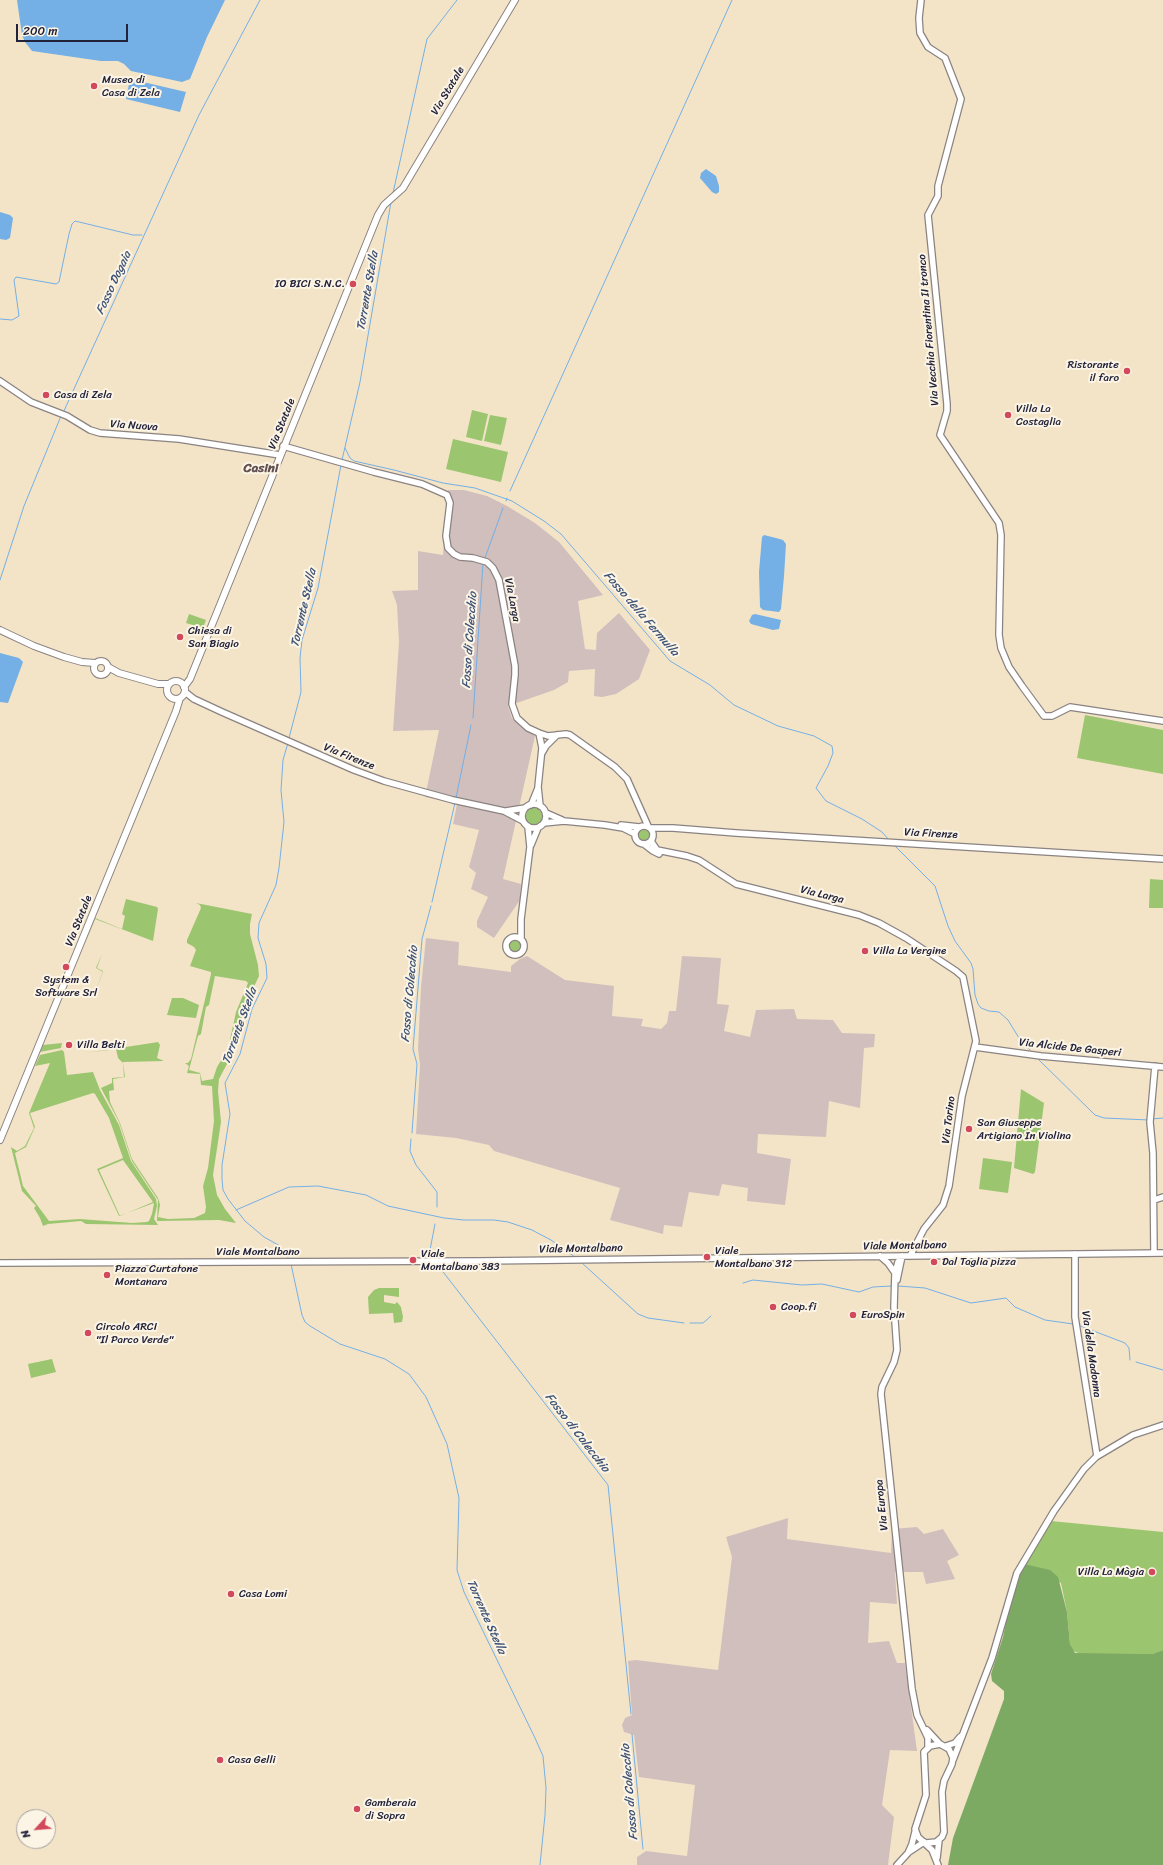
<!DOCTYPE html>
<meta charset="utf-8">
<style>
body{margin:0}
#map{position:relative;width:1163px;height:1865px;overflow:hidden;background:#f3e4c8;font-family:Sriracha,sans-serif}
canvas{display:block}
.north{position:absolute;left:16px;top:1809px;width:40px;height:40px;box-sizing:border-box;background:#fcf5e5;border:1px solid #a5a1a1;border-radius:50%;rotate:244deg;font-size:11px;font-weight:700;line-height:16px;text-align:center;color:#22223b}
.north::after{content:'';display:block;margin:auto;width:14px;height:18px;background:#d1495b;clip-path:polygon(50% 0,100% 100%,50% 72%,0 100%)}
.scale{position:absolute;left:16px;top:24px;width:112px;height:18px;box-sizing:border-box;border:2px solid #22223b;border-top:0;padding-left:5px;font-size:12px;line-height:14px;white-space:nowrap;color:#22223b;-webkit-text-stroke:3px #fcf5e5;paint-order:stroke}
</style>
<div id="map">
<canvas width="1163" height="1865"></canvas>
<div class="north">N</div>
<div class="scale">200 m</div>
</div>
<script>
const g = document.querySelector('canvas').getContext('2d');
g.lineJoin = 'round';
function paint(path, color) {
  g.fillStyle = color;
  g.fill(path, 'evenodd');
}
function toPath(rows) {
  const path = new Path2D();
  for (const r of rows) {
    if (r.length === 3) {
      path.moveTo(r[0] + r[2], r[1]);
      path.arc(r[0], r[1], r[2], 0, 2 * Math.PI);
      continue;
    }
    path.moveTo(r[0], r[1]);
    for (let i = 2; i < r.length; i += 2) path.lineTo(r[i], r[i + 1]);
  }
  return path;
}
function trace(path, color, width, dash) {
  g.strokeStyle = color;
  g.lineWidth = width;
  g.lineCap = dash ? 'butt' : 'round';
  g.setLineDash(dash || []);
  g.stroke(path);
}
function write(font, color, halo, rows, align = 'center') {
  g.font = font + ' Sriracha,sans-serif';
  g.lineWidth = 4;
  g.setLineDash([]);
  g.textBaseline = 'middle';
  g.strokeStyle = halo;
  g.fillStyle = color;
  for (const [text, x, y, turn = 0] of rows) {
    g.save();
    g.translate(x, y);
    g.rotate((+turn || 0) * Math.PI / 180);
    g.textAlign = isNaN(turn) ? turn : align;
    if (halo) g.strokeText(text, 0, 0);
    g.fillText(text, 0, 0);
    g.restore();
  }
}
const industrial = toPath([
 [448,490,464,490,487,496,507,506,535,523,559,542,603,595,578,601,585,649,596,650,597,633,619,613,650,650,639,679,616,694,602,697,594,696,595,669,569,671,568,682,554,690,508,706,512,718,520,726,535,736,503,879,521,884,520,900,494,938,477,927,477,921,488,897,471,889,476,873,469,867,479,830,453,824,457,804,425,797,439,730,393,731,399,642,397,605,392,591,418,590,418,551,443,555],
 [426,938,459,942,458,965,511,972,511,966,520,959,527,956,565,980,614,986,612,1016,643,1019,641,1026,661,1029,667,1023,669,1011,676,1011,682,956,721,958,717,1004,729,1005,724,1031,750,1037,756,1010,794,1009,797,1019,833,1020,842,1033,875,1034,874,1047,864,1048,860,1108,829,1101,826,1137,758,1134,757,1153,791,1159,785,1205,747,1201,748,1188,722,1184,719,1196,689,1192,682,1227,664,1225,663,1234,610,1220,620,1188,494,1151,489,1145,456,1138,416,1134,420,1065,418,1049,421,987],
 [788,1518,787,1539,891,1553,892,1529,917,1527,924,1534,943,1529,959,1555,947,1561,955,1579,926,1584,923,1572,895,1572,897,1604,870,1602,868,1643,889,1641,897,1663,905,1663,917,1751,890,1750,882,1805,894,1817,888,1865,637,1865,637,1857,646,1851,687,1856,695,1785,639,1777,634,1735,624,1732,622,1725,625,1718,632,1715,628,1661,636,1660,718,1670,732,1557,726,1537]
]);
const green = toPath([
 [472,410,488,414,482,441,466,437],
 [490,415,507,418,501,445,484,441],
 [453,439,508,452,501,482,446,469],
 [189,614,206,620,203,628,186,623],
 [1085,715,1163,730,1163,774,1077,758],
 [534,816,9],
 [644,835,5.5],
 [167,878,194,880,196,903,252,914,250,924,250,934,258,965,259,976,244,1008,235,1049,219,1079,218,1091,221,1122,213,1175,217,1195,225,1209,236,1223,219,1220,157,1221,158,1200,132,1161,119,1122,101,1088,112,1083,112,1078,124,1077,123,1063,118,1058,116,1049,86,1053,86,1026,94,995,103,972,96,968,102,954,85,945,95,918,122,929,125,916,122,914,126,899,157,907,163,880],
 [167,878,194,880,196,903,200,905,201,908,187,940,187,943,194,947,196,950,190,966,211,972,211,974,191,1059,188,1063,185,1063,189,1066,187,1073,200,1074,201,1085,212,1086,214,1121,208,1168,203,1186,206,1207,205,1213,194,1218,168,1219,158,1217,160,1205,158,1198,132,1159,120,1123,110,1102,109,1091,114,1090,113,1079,125,1077,123,1062,164,1061,157,1058,160,1045,158,1042,152,1043,86,1053,86,1026,94,995,103,971,97,968,102,954,85,945,95,919,153,941,158,909,157,907,163,880],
 [215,976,246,981,248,983,236,1012,228,1049,217,1067,213,1079,202,1081,200,1073,189,1070,198,1036,201,1034,206,1007,209,1005],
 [1150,879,1163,880,1163,908,1149,908],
 [515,946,5.5],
 [172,998,183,998,199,1005,196,1018,167,1015],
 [62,1043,61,1048,40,1052,43,1045],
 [62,1050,64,1052,67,1075,93,1072,100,1090,119,1125,131,1161,156,1199,157,1206,154,1219,158,1225,86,1224,81,1221,48,1224,43,1226,40,1218,34,1208,36,1206,22,1191,11,1147,17,1151,25,1146,34,1128,29,1113,50,1063,35,1066,40,1055],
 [93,1093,95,1094,109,1118,123,1158,97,1169,119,1216,154,1203,152,1214,149,1221,147,1222,132,1223,80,1219,49,1221,23,1186,15,1153,26,1147,35,1127,30,1113],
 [123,1160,153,1202,120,1216,99,1170],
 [1021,1089,1044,1103,1035,1172,1033,1174,1014,1168],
 [983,1158,1012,1162,1008,1193,979,1189],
 [399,1288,399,1297,384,1295,384,1302,395,1304,397,1302,401,1307,403,1317,402,1322,394,1323,393,1313,369,1314,368,1297,374,1290,379,1288],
 [52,1359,56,1372,31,1378,28,1364],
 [1051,1521,1163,1532,1163,1650,1152,1654,1081,1654,1073,1651,1070,1644,1067,1612,1061,1583,1024,1564]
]);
const forest = toPath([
 [1024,1564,1050,1570,1058,1577,1067,1612,1070,1644,1075,1653,1141,1654,1152,1654,1163,1650,1163,1865,948,1865,953,1838,1004,1699,1004,1691,992,1681,991,1674,1003,1637,1014,1584]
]);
const water = toPath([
 [17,0,225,0,207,37,190,79,182,82,131,71,124,64,118,61,101,61,32,51,25,42,22,35],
 [130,79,186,92,180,112,126,99],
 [706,169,716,176,719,186,719,192,716,194,712,192,700,178,701,173],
 [0,212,10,215,13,218,10,238,6,240,0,239],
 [764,535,776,538,783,540,786,544,784,576,781,609,779,612,763,610,760,607,759,572,762,537],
 [755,614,781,620,779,629,773,630,751,624,749,621,752,615],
 [0,653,19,658,23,662,8,703,0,702]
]);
const stream = toPath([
 [393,193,427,39,457,0],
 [0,319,12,320,19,316,14,280,16,277,56,284,59,282,69,234,72,224,75,221,133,235,142,235],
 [63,413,199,115,260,0],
 [345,448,350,458,354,461,394,470,443,483,475,488,512,501,544,521,561,534,670,661,710,685,734,705,778,726,814,736,832,746,833,753,828,766,816,788,826,801,862,819,882,832,890,841],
 [342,460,360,382,391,202],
 [510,491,732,0],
 [506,501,507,498],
 [485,558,503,508],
 [0,580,24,506,61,416],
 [473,718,483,563],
 [289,738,301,692,300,658,302,640,318,588,341,465],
 [288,743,283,760,281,790,284,822,279,868,276,885,259,923,258,938,266,964,267,978,252,1009,240,1054,225,1083,230,1114,222,1165,222,1179,223,1190,228,1199,245,1221,264,1237,280,1246,289,1259],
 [456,798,471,725],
 [895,846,935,886,948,926,955,941,971,963,973,969,975,995,978,1004,981,1008,989,1011,999,1012,1008,1020,1019,1038,1030,1050],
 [432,902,455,803],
 [1038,1059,1095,1115,1104,1118,1149,1120],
 [1152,1119,1163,1118],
 [412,1133,417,1064,413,1049,422,939,431,906],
 [411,1139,410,1151,416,1165,437,1192,437,1207],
 [236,1210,289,1187,318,1186,366,1195,388,1206,444,1218,464,1220,494,1220,508,1222,532,1230,551,1240,575,1257],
 [432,1257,430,1250,435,1224],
 [582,1263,638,1314,648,1318,684,1323],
 [291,1264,302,1315,305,1322,310,1326,340,1344,385,1359,409,1374,426,1397,447,1444,459,1498,457,1570,464,1592,535,1738,543,1756,546,1788,545,1815,540,1865],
 [437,1264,608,1485,631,1714],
 [743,1283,753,1280,802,1285,822,1284,859,1292,873,1287,892,1286],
 [898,1286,925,1288,971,1303,1006,1298,1015,1307,1045,1320,1073,1324],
 [690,1323,703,1323,711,1316],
 [1078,1325,1125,1343,1129,1348,1130,1360],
 [1136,1362,1163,1370],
 [632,1734,643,1849]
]);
const secondary = toPath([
 [921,0,919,18,920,33,928,47,945,58,961,99,938,186,938,196,928,215,947,404,947,411,940,435,999,523,1001,535,999,635,1001,648,1009,667,1022,686,1044,716,1052,716,1070,707,1163,721],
 [0,381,31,402,67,416,90,430,100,433,179,439,280,455],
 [283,446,374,472,422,484,447,495,450,503,446,536,448,548,454,554,460,557,473,558,487,562,493,568,499,580,515,666,515,675,512,704,517,718,528,728,539,733,548,736,566,734,570,735,615,767,627,779,648,826],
 [185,692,194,699,222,712,354,770,384,781,453,800,504,811,523,821],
 [539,733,542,748,538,787,540,806],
 [542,753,546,746,557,735],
 [534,816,12],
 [531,805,538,788],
 [506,811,525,808],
 [546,813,562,820],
 [544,823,564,821,605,825,623,828,635,834],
 [621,825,639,827],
 [644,835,9],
 [651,828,673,828,736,833,1163,859],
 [651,841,657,850,687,856,699,860,736,884,859,915,879,923,906,938,956,971,963,977,976,1041,962,1096,949,1186,943,1205,924,1229,910,1256],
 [644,844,653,851,659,854],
 [531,845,538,828],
 [515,946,9],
 [521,939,521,919,530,847,528,827],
 [975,1047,1041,1056,1163,1067],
 [1154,1200,1163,1197],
 [1154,1253,1153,1153,1150,1122,1155,1066],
 [1075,1254,1075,1317,1097,1456],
 [880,1256,888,1263,895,1273,894,1307,897,1350,894,1362,882,1387,881,1394,912,1689,917,1715,928,1738,928,1748],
 [0,1263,480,1261,1163,1253],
 [895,1273,898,1262,902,1257],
 [897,1280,902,1256],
 [927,1730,940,1744],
 [946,1746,955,1743,960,1737],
 [953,1760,992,1658,1017,1573,1054,1511,1084,1469,1096,1457,1133,1435,1163,1425],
 [926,1843,936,1842,942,1837,944,1832,942,1792,944,1781,952,1764,953,1758,949,1749,940,1744,930,1746,924,1752,926,1795,915,1829,918,1837,932,1850,938,1865],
 [909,1852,924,1842],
 [937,1858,939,1840],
 [897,1865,908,1853,912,1844,915,1832]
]);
const primary = toPath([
 [0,630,34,646,64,657,82,662,95,663],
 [101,668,7],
 [108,667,119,673,158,684,169,684],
 [176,690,9],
 [184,687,190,679,378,215,384,205,403,188,515,0],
 [0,1140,176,711,180,698]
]);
const markers = [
 [94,86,4,"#d1495b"],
 [353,284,4,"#d1495b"],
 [1127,371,4,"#d1495b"],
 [46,395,4,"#d1495b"],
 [1008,415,4,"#d1495b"],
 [180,637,4,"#d1495b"],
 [865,951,4,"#d1495b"],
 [66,967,4,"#d1495b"],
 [69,1045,4,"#d1495b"],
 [969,1129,4,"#d1495b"],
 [707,1257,4,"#d1495b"],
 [413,1260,4,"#d1495b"],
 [934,1262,4,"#d1495b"],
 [107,1275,4,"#d1495b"],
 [773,1307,4,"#d1495b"],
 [853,1315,4,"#d1495b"],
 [88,1333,4,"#d1495b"],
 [1152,1572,4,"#d1495b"],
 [231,1594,4,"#d1495b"],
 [220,1760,4,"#d1495b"],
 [357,1809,4,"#d1495b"]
];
const poiNames = [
 ["Museo di",102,80],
 ["Casa di Zela",102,93],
 ["IO BICI S.N.C.",345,284,"right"],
 ["Ristorante",1119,365,"right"],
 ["il faro",1119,378,"right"],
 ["Casa di Zela",54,395],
 ["Villa La",1016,409],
 ["Costaglia",1016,422],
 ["Chiesa di",188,631],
 ["San Biagio",188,644],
 ["Villa La Vergine",873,951],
 ["System &",66,980,"center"],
 ["Software Srl",66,993,"center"],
 ["Villa Belti",77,1045],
 ["San Giuseppe",977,1123],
 ["Artigiano In Violina",977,1136],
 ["Viale",715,1251],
 ["Montalbano 312",715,1264],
 ["Viale",421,1254],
 ["Montalbano 383",421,1267],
 ["Dal Taglia pizza",942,1262],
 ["Piazza Curtatone",115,1269],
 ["Montanara",115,1282],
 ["Coop.fi",781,1307],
 ["EuroSpin",861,1315],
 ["Circolo ARCI",96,1327],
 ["\"Il Parco Verde\"",96,1340],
 ["Villa La Màgia",1144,1572,"right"],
 ["Casa Lomi",239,1594],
 ["Casa Gelli",228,1760],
 ["Gamberaia",365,1803],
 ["di Sopra",365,1816]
];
const streetNames = [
 ["Via Statale",448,91,-59],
 ["Via Vecchia Fiorentina II tronco",929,330,-95],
 ["Via Statale",282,424,-68],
 ["Via Nuova",134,426,4],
 ["Via Larga",512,600,79],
 ["Via Firenze",349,757,22],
 ["Via Firenze",931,834,3],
 ["Via Larga",822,895,14],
 ["Via Statale",79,921,-68],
 ["Via Alcide De Gasperi",1070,1048,6],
 ["Via Torino",949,1120,-83],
 ["Viale Montalbano",905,1246,-1],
 ["Viale Montalbano",581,1249,-1],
 ["Viale Montalbano",258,1252],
 ["Via della Madonna",1091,1354,82],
 ["Via Europa",882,1505,-96]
];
const waterNames = [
 ["Fosso Dogaia",114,283,-65],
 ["Torrente Stella",368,291,-80],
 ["Torrente Stella",304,608,-77],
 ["Fosso della Fermulla",641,614,49],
 ["Fosso di Colecchio",470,640,-86],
 ["Fosso di Colecchio",410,994,-85],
 ["Torrente Stella",240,1026,-70],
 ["Fosso di Colecchio",577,1433,52],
 ["Torrente Stella",486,1617,66],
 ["Fosso di Colecchio",630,1792,-95]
];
const quarterNames = [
 ["Casini",261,469]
];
paint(industrial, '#d1bfbd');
paint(green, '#9cc570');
paint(forest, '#7daa62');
paint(water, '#74afe5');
trace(stream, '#74afe5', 1);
trace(secondary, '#8a8382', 8);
trace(primary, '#8a8382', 8);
trace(secondary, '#fff', 5.5);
trace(primary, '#fff', 6);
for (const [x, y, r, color] of markers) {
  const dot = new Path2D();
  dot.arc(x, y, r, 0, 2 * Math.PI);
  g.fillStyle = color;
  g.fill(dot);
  trace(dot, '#fcf5e5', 1.5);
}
write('11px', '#22223b', '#fcf5e5', poiNames, 'left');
write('11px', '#22223b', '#fcf5e5', streetNames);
write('italic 12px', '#3f5376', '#fcf5e5', waterNames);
write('bold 13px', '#614f51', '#fcf5e5', quarterNames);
</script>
